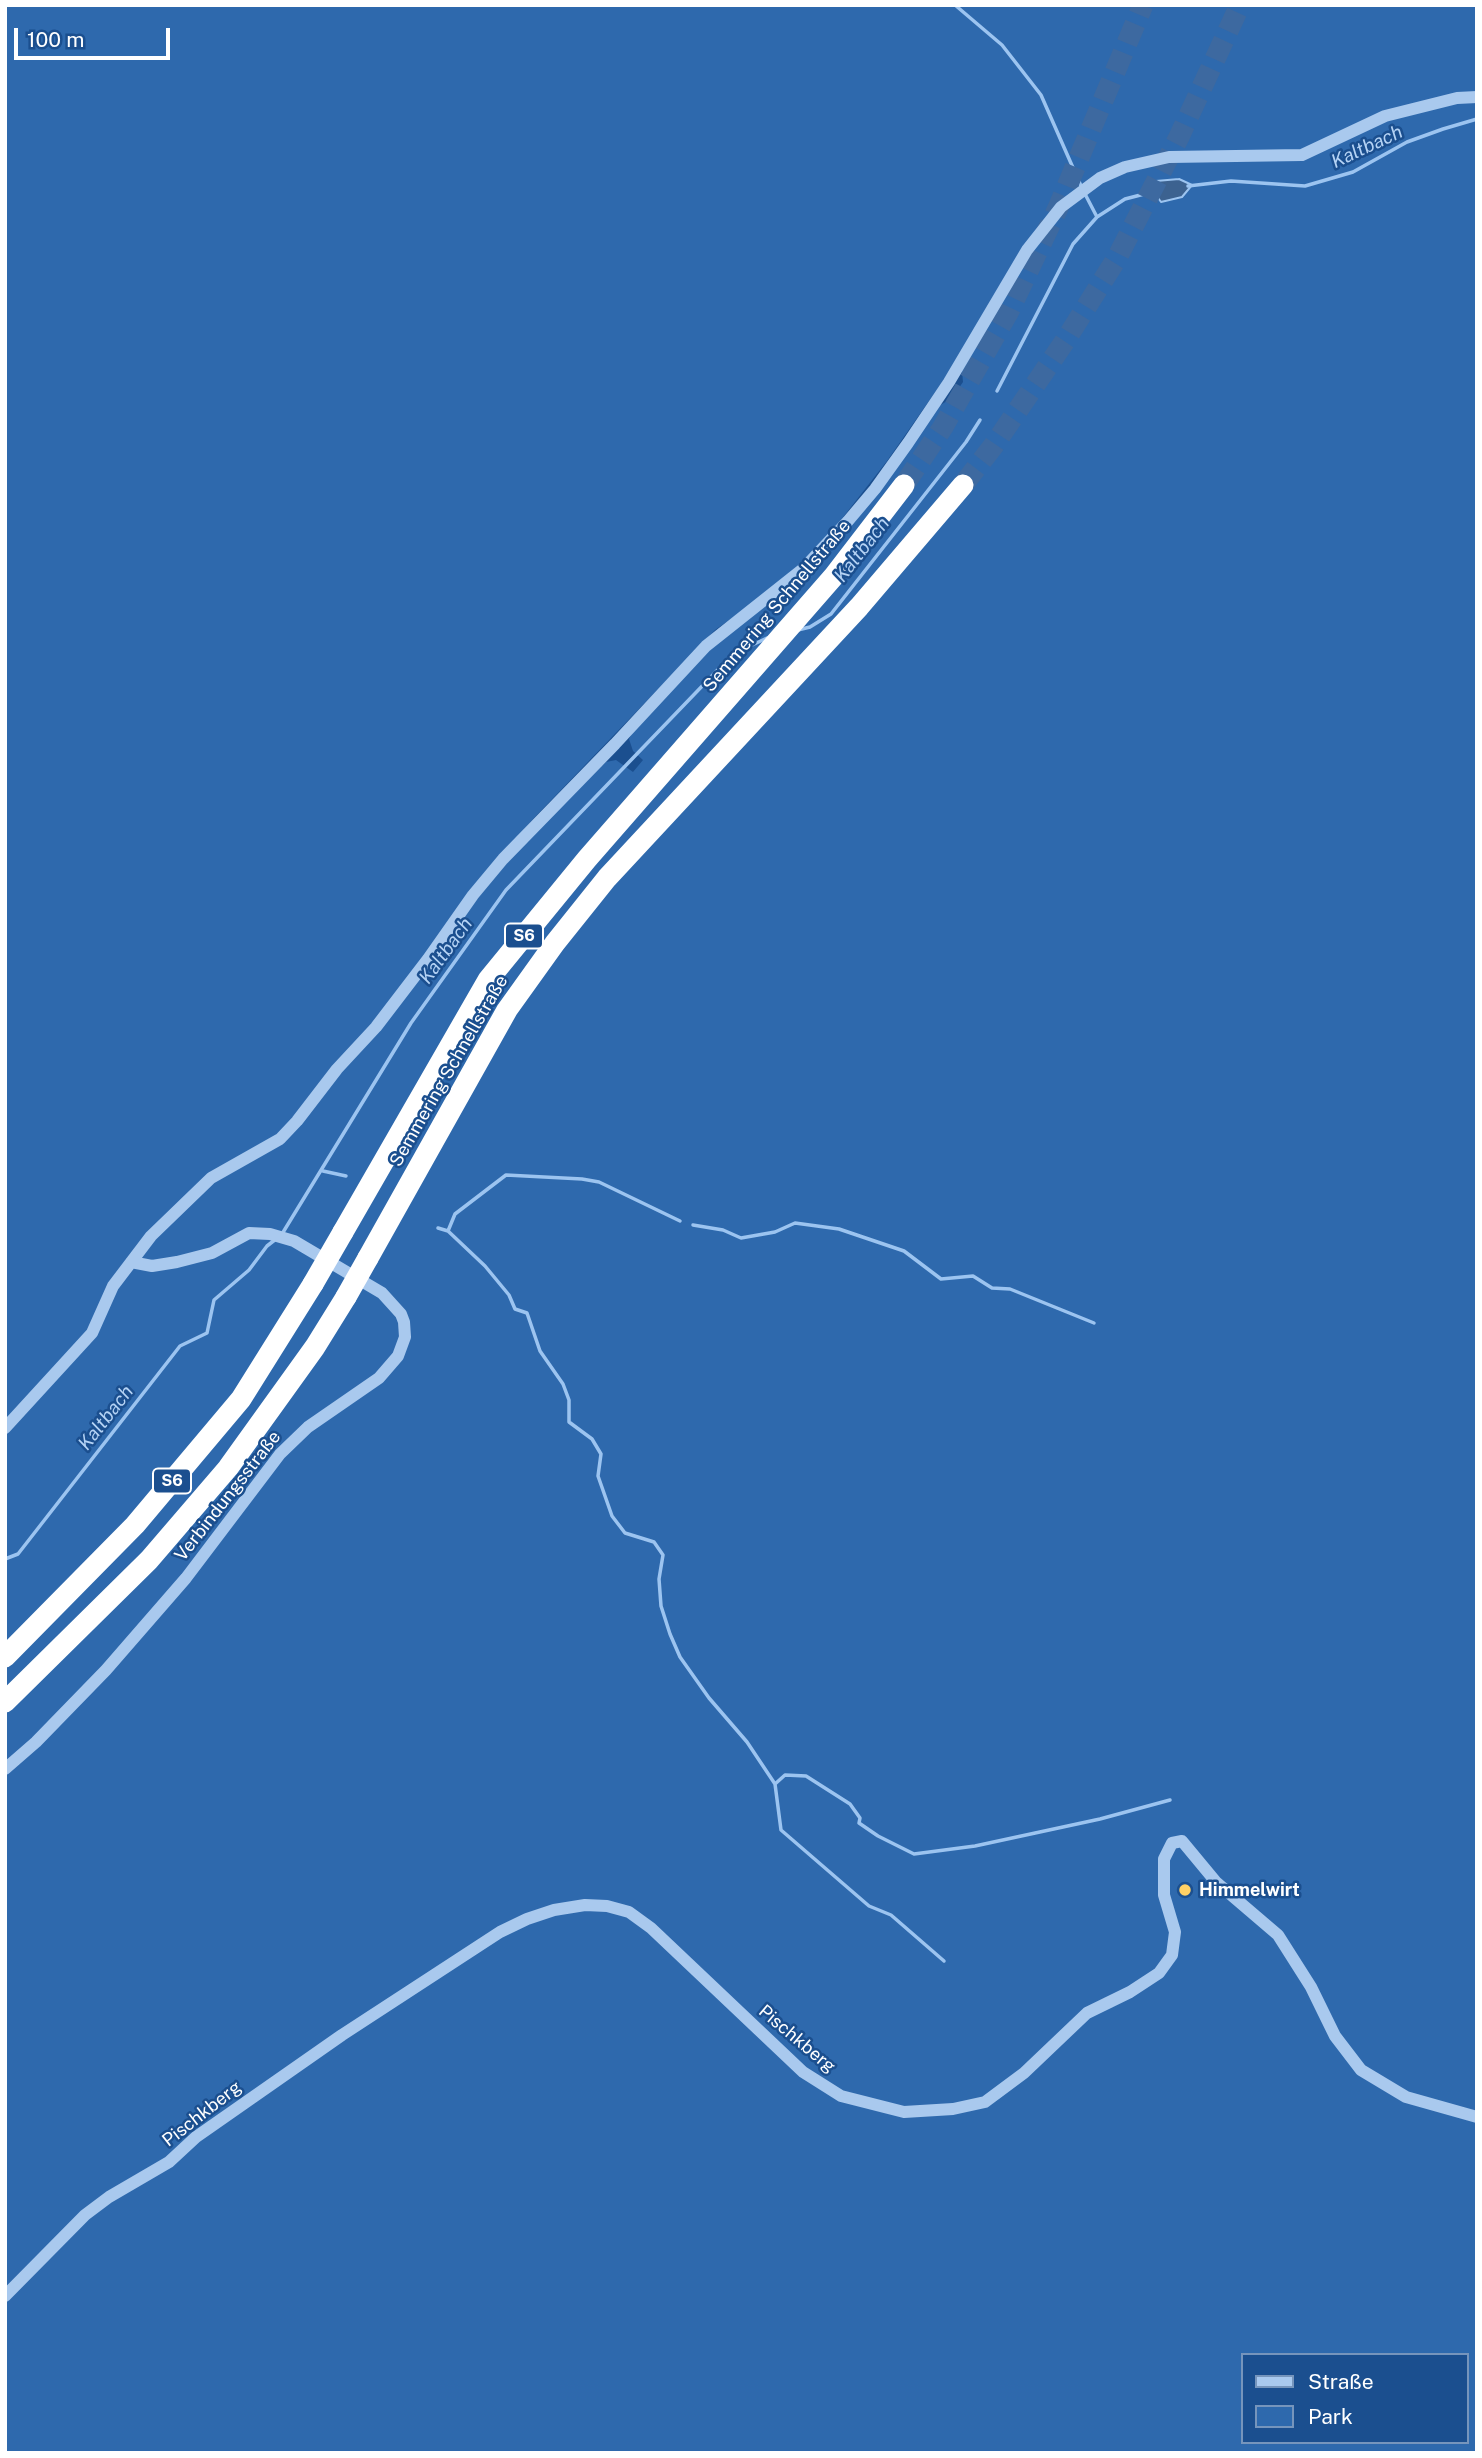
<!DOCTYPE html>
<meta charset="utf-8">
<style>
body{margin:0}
#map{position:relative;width:1482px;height:2458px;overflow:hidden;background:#1b4f8f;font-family:"Public Sans",sans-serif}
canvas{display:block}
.frame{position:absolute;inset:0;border:7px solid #fff;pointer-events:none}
.legend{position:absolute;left:1241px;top:2353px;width:228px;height:91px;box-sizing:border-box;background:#1b4f8f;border:2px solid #7695bc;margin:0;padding:9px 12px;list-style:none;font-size:21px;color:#fff}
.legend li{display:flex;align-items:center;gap:14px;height:35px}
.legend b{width:35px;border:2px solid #7695bc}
.scale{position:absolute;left:14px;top:28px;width:156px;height:32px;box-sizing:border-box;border:4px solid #fff;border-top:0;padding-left:9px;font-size:21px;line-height:24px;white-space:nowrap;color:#fff;-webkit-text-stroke:5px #1b4f8f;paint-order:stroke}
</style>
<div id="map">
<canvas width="1482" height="2458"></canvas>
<div class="frame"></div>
<ul class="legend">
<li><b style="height:9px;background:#a9c9ee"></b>Straße</li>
<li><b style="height:19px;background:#2e69ad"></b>Park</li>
</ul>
<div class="scale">100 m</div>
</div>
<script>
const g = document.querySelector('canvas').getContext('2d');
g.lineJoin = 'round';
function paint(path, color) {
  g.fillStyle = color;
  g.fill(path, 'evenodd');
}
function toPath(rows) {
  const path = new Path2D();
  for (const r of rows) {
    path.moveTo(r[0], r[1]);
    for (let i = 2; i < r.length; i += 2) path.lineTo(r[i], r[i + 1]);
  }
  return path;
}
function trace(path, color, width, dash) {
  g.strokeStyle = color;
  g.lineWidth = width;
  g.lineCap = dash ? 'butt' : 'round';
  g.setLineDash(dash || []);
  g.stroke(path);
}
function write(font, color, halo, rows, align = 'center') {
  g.font = font + ' "Public Sans",sans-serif';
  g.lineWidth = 5;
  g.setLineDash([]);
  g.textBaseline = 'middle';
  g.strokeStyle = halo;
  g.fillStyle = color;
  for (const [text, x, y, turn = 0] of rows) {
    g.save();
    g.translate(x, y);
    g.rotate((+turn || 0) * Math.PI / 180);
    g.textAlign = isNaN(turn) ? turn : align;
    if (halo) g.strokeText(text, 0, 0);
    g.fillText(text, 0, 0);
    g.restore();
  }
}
const green = toPath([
 [5,5,1477,5,1477,2453,5,2453,5,1775,72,1713,120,1661,178,1595,220,1540,209,1543,166,1597,111,1659,25,1749,5,1766],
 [1080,188,1087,192,1053,220,1037,241,962,371,963,382,952,398,937,407,898,465,855,521,827,551,791,585,719,639,637,724,629,739,633,751,643,760,633,772,616,760,606,762,536,831,489,883,384,1024,348,1062,290,1135,279,1135,401,989,477,882,534,818,715,630,755,602,793,571,833,530,887,461,959,358,1000,285,1033,236,1046,218],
 [1242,2355,1466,2355,1466,2442,1242,2442]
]);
const water = toPath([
 [1179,179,1192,185,1182,197,1161,202,1154,192,1156,181,1179,179]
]);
const stream = toPath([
 [955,5,1002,45,1041,95,1081,186],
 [1188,186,1231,181,1305,186,1353,172,1407,142,1443,129,1477,119],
 [1085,194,1097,217],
 [997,391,1073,244,1097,217,1125,199,1156,191],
 [798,630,810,627,831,614,966,442,980,420],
 [323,1171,346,1176],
 [693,1225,723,1230,741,1238,775,1232,795,1223,839,1229,904,1251,941,1279,973,1276,992,1288,1010,1289,1094,1323],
 [438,1228,448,1231,485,1266,509,1295,515,1309,527,1313,540,1351,563,1384,569,1400,569,1422,592,1439,601,1454,598,1476,612,1516,625,1533,654,1542,663,1555,659,1579,661,1606,670,1634,680,1657,709,1698,747,1742,775,1784,781,1830,869,1906,891,1915,944,1961],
 [448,1231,455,1214,506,1175,582,1179,599,1182,680,1221],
 [282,1234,411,1023,506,890,733,654,767,638],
 [5,1559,18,1554,180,1346,207,1333,214,1300,249,1270,267,1246,276,1239],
 [775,1784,785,1775,806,1776,850,1804,860,1818,859,1823,878,1836,914,1854,975,1846,1100,1819,1170,1800]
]);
const highwayTunnel = toPath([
 [904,485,943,427,1009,311,1058,208,1143,5],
 [963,485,994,445,1065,341,1117,258,1179,137,1240,5]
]);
const minor = toPath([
 [5,1428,92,1333,113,1286,151,1236,211,1178,280,1139,297,1121,337,1069,376,1027,428,959,473,895,503,859,615,744,706,646,803,569,848,521,875,489,908,443,949,382,1027,250,1061,207,1100,178,1125,167,1169,157,1302,155,1385,116,1457,98,1477,97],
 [5,1769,36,1742,106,1670,186,1578,280,1454,308,1427,379,1378,398,1356,405,1337,404,1322,401,1314,382,1293,294,1241,270,1234,249,1233,212,1253,177,1262,152,1266,131,1262],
 [5,2296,85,2215,109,2197,169,2162,196,2137,342,2035,500,1932,527,1919,554,1910,585,1905,607,1906,629,1912,651,1928,803,2072,841,2096,904,2112,953,2109,985,2102,1024,2073,1087,2013,1130,1992,1159,1973,1172,1955,1175,1932,1164,1895,1164,1859,1172,1843,1182,1841,1216,1882,1278,1935,1311,1987,1335,2036,1361,2070,1406,2097,1477,2117]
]);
const highway = toPath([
 [343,1232,488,980,587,859,834,576,904,485],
 [368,1258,507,1010,555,943,607,878,859,607,963,485],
 [5,1657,135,1525,241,1399,313,1284],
 [5,1702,149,1560,228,1468,315,1347,346,1297]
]);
const highwayBridge = toPath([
 [313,1284,343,1232],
 [346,1297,368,1258]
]);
const markers = [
 [1185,1890,7,"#ffd166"]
];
const shields = [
 [524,936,38],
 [172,1481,38]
];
const shieldNames = [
 ["S6",524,936],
 ["S6",172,1481]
];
const streetNames = [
 ["Semmering Schnellstraße",777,606,-50],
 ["Semmering Schnellstraße",449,1071,-60],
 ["Verbindungsstraße",228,1496,-52],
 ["Pischkberg",797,2039,40],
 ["Pischkberg",202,2114,-38]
];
const poiNames = [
 ["Himmelwirt",1199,1890]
];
const waterNames = [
 ["Kaltbach",1367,147,-25],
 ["Kaltbach",862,550,-52],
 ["Kaltbach",446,951,-54],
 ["Kaltbach",106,1418,-52]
];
paint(green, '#2e69ad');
paint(water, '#3c6290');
trace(water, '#9cc4f0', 2);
trace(stream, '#9cc4f0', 3.5);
trace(highwayTunnel, '#3d69a0', 21, [21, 10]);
trace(minor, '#a9c9ee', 12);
trace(highway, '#fff', 21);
trace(highwayBridge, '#fff', 21);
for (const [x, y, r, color] of markers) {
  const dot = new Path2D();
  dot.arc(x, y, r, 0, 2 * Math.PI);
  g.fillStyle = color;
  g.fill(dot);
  trace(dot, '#1b4f8f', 2.5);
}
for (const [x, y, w] of shields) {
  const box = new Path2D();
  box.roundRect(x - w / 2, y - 12.5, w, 25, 5);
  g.fillStyle = '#1b4f8f';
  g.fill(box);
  trace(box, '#fff', 2);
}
write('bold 16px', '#fff', null, shieldNames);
write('18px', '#fff', '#1b4f8f', streetNames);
write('bold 18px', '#fff', '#1b4f8f', poiNames, 'left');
write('italic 19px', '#b5d3f5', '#1b4f8f', waterNames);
</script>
